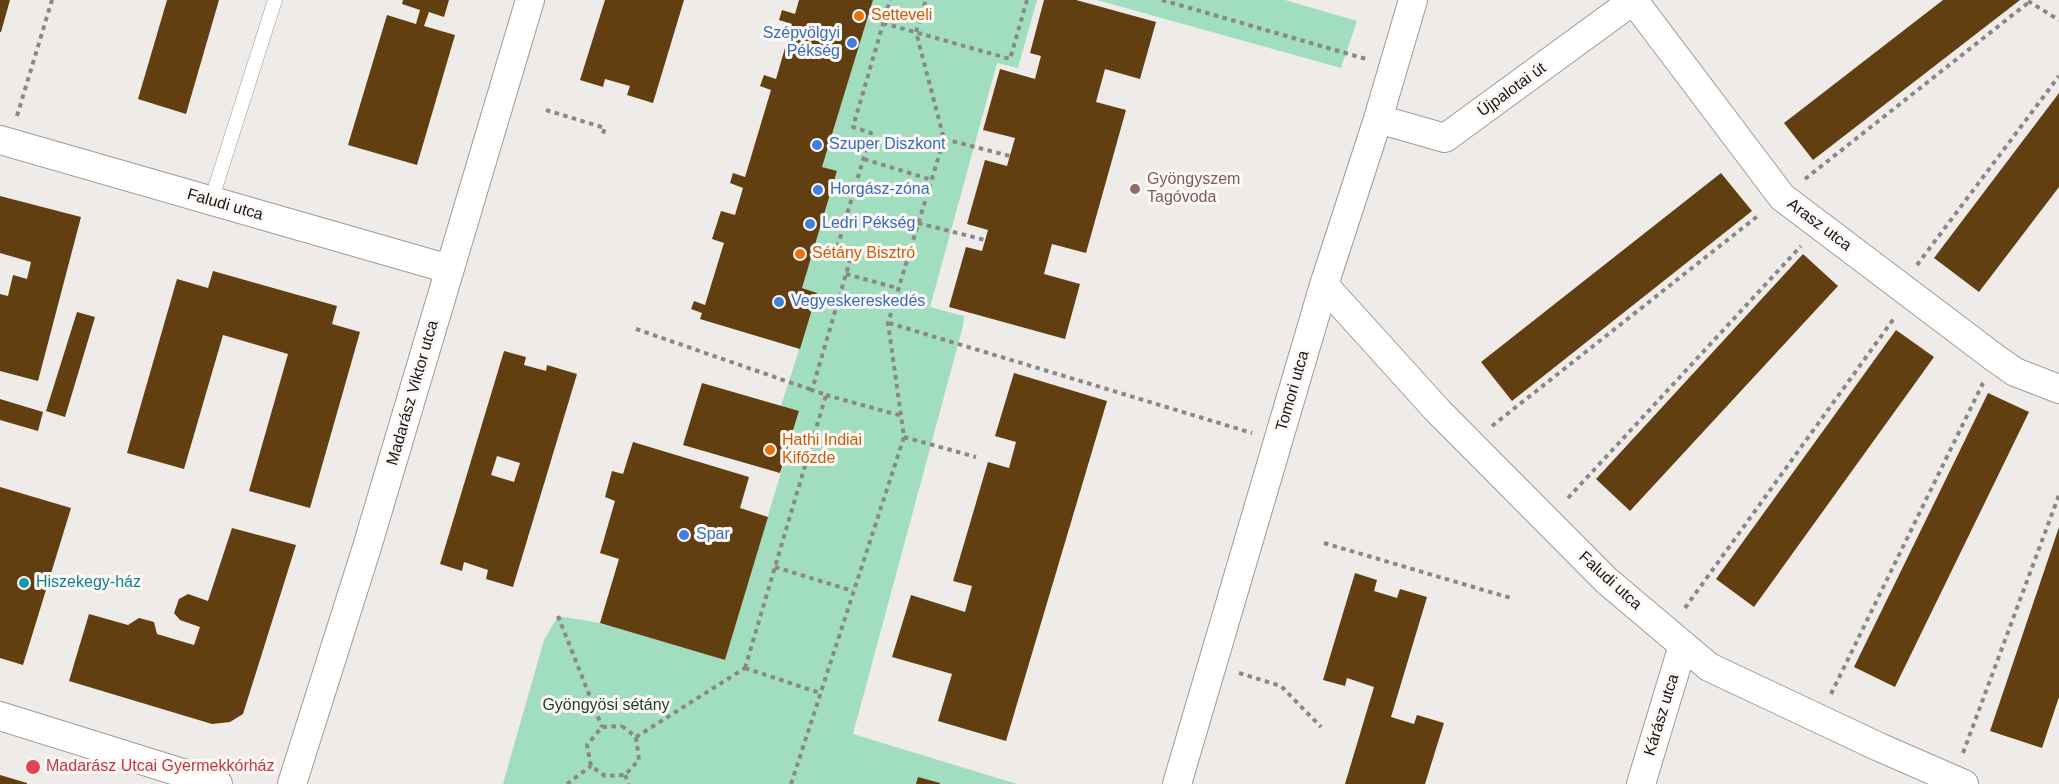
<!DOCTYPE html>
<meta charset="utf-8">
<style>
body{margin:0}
canvas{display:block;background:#efebe8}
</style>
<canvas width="2059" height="784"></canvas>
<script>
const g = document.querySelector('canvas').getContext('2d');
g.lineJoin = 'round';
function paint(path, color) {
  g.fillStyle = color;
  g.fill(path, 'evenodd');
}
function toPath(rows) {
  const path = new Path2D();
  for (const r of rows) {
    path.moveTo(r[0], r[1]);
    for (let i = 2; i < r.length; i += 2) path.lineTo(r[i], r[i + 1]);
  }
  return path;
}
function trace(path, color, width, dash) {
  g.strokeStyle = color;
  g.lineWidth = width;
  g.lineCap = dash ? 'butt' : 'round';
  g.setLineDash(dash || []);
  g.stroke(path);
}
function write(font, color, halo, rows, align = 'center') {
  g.font = font + ' Arial,sans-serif';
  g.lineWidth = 6;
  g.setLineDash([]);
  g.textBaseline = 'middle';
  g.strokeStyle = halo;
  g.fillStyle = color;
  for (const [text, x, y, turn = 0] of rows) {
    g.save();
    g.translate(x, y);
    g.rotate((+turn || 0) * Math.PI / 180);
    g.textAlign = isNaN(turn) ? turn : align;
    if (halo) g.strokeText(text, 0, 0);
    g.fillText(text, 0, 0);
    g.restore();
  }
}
const green = toPath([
 [873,0,1037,0,1018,68,997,63,930,307,964,316,963,326,853,734,1017,784,503,784,544,640,558,616,600,623,725,660,799,412,781,406,817,293,802,288,837,172,822,167],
 [1097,0,1285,0,1357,21,1341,68]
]);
const building = toPath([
 [0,0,10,0,1,32,0,32],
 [167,0,219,0,186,114,138,99],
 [403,0,449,0,444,17,429,12,424,26,455,35,417,165,348,145,387,15,416,24,420,10,402,4],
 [605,0,684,0,653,103,627,95,630,86,605,79,603,87,580,80],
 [799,0,873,0,822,167,837,171,802,288,817,293,800,349,700,319,702,313,691,309,694,301,705,305,724,243,712,239,721,211,735,215,743,188,730,183,733,173,745,177,771,90,760,86,764,75,776,79,792,24,779,20,782,10,795,14],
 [1044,0,1076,0,1156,22,1140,79,1105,69,1096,102,1126,110,1086,253,1052,244,1044,274,1080,284,1065,339,949,307,966,247,982,251,988,230,967,224,985,160,1007,166,1015,138,983,130,1000,69,1035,79,1041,56,1030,53],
 [1943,0,2020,0,1813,160,1784,123],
 [2059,93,2059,187,1979,292,1934,258],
 [1721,173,1752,211,1512,401,1481,362],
 [0,196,81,217,38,381,0,371,0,294,8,296,13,275,27,279,31,262,0,253],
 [1803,254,1838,286,1630,511,1596,479],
 [213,271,337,306,332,324,360,332,310,508,249,491,288,354,223,335,184,469,127,453,177,279,208,288],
 [77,312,95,317,65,417,46,411],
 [1896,330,1934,357,1754,607,1716,579],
 [504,351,526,357,524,365,546,371,547,365,577,374,513,587,486,579,488,570,464,562,462,571,440,564],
 [497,456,520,463,514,482,491,475],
 [1014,373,1107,401,1006,741,938,721,952,674,892,657,911,595,965,612,972,586,953,581,988,462,1009,468,1016,442,995,436],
 [702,383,799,411,780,473,683,445],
 [1988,393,2029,412,1895,687,1854,667],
 [0,399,43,412,38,431,0,420],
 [633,442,749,477,740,508,768,517,725,660,600,623,619,559,600,553,615,501,605,497,612,471,623,474],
 [0,487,71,508,23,665,0,658],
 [2059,527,2059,697,2042,748,1990,731],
 [232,528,296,545,243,714,230,722,212,724,69,681,89,614,128,625,139,618,154,622,157,634,194,645,200,627,180,620,174,613,179,599,188,594,208,601],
 [1355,573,1377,580,1374,591,1397,598,1400,589,1427,597,1391,717,1414,724,1417,715,1444,723,1425,784,1345,784,1374,687,1347,678,1345,686,1323,680],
 [0,775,27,783,27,784,0,784],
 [918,777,940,783,940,784,916,784]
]);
const path = toPath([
 [1162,0,1366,59],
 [2028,1,2059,20],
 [883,23,1010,59,1027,0],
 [546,110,605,128,602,136],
 [17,116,52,0],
 [944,139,1010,156],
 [864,159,932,180],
 [1805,179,2029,2],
 [918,223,985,240],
 [1917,265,2059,76],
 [846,274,897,288],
 [889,323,1252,433],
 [636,329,812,390],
 [826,395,902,416],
 [1492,426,1759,215],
 [904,437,976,457],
 [1568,498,1801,246],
 [1324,543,1514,599],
 [775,567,853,591],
 [1685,608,1895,317],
 [558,616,602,727],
 [745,668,826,395,812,390,851,257,836,252,871,133,853,127,890,0],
 [745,668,820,693],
 [1239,673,1281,686,1321,727],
 [1831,694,1983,383],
 [622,726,636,737,639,760,625,775,605,776,591,766,587,745,602,727,622,726],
 [636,737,745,668],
 [1963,753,2059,495],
 [625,775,629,784],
 [567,784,591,766],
 [791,784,904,437,888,323,944,139,916,32,926,0]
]);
const lane = toPath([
 [211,201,275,0]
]);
const street = toPath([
 [1634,1,1782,197,1995,358,2015,372,2059,389],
 [1378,119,1445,138,1634,0],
 [0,140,449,269],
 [1324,285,1438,411,1607,581,1709,667,1879,747,1964,784],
 [0,716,218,784],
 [292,784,367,547,530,0],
 [1177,784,1324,285,1378,119,1413,0],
 [1641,784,1683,645]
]);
const markers = [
 [859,16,6,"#e8710a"],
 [852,43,6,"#3f7fe0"],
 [817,145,6,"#3f7fe0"],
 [1135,189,6,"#8d6e63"],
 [818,190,6,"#3f7fe0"],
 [810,224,6,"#3f7fe0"],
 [800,254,6,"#e8710a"],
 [779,302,6,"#3f7fe0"],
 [770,450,6,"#e8710a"],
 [684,535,6,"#3f7fe0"],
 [24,583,6,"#0f9aa8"],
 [33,767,8,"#e0444e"]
];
const foodNames = [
 ["Setteveli",871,16],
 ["Sétány Bisztró",812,254],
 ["Hathi Indiai",782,441],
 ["Kifőzde",782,459]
];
const shopNames = [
 ["Szépvölgyi",840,34,"right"],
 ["Pékség",840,52,"right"],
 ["Szuper Diszkont",829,145],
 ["Horgász-zóna",830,190],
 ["Ledri Pékség",822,224],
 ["Vegyeskereskedés",791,302],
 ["Spar",696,535]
];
const streetNames = [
 ["Újpalotai út",1512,90,-36],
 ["Faludi utca",225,205,16],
 ["Arasz utca",1819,225,37],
 ["Tomori utca",1293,391,-74],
 ["Madarász Viktor utca",413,393,-74],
 ["Faludi utca",1610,581,42],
 ["Kárász utca",1662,715,-73]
];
const educationNames = [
 ["Gyöngyszem",1147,180],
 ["Tagóvoda",1147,198]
];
const cultureNames = [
 ["Hiszekegy-ház",36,583]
];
const parkNames = [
 ["Gyöngyösi sétány",606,706]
];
const healthNames = [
 ["Madarász Utcai Gyermekkórház",46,767]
];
paint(green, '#a1dec0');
paint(building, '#623f10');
trace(lane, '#9f9a98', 15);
trace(street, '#9f9a98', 30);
trace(path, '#8a8785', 4, [4.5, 4.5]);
trace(lane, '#fff', 14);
trace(street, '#fff', 28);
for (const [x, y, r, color] of markers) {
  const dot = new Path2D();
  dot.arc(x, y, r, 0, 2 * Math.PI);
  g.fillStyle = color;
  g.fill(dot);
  trace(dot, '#fdf8f6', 2);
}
write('16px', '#c56008', '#fdf8f6', foodNames, 'left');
write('16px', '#366cbe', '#fdf8f6', shopNames, 'left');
write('16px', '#181615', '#fdf8f6', streetNames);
write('16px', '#785e54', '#fdf8f6', educationNames, 'left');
write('16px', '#0d838f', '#fdf8f6', cultureNames, 'left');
write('16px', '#183c2c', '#fdf8f6', parkNames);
write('16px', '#be3a42', '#fdf8f6', healthNames, 'left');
</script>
